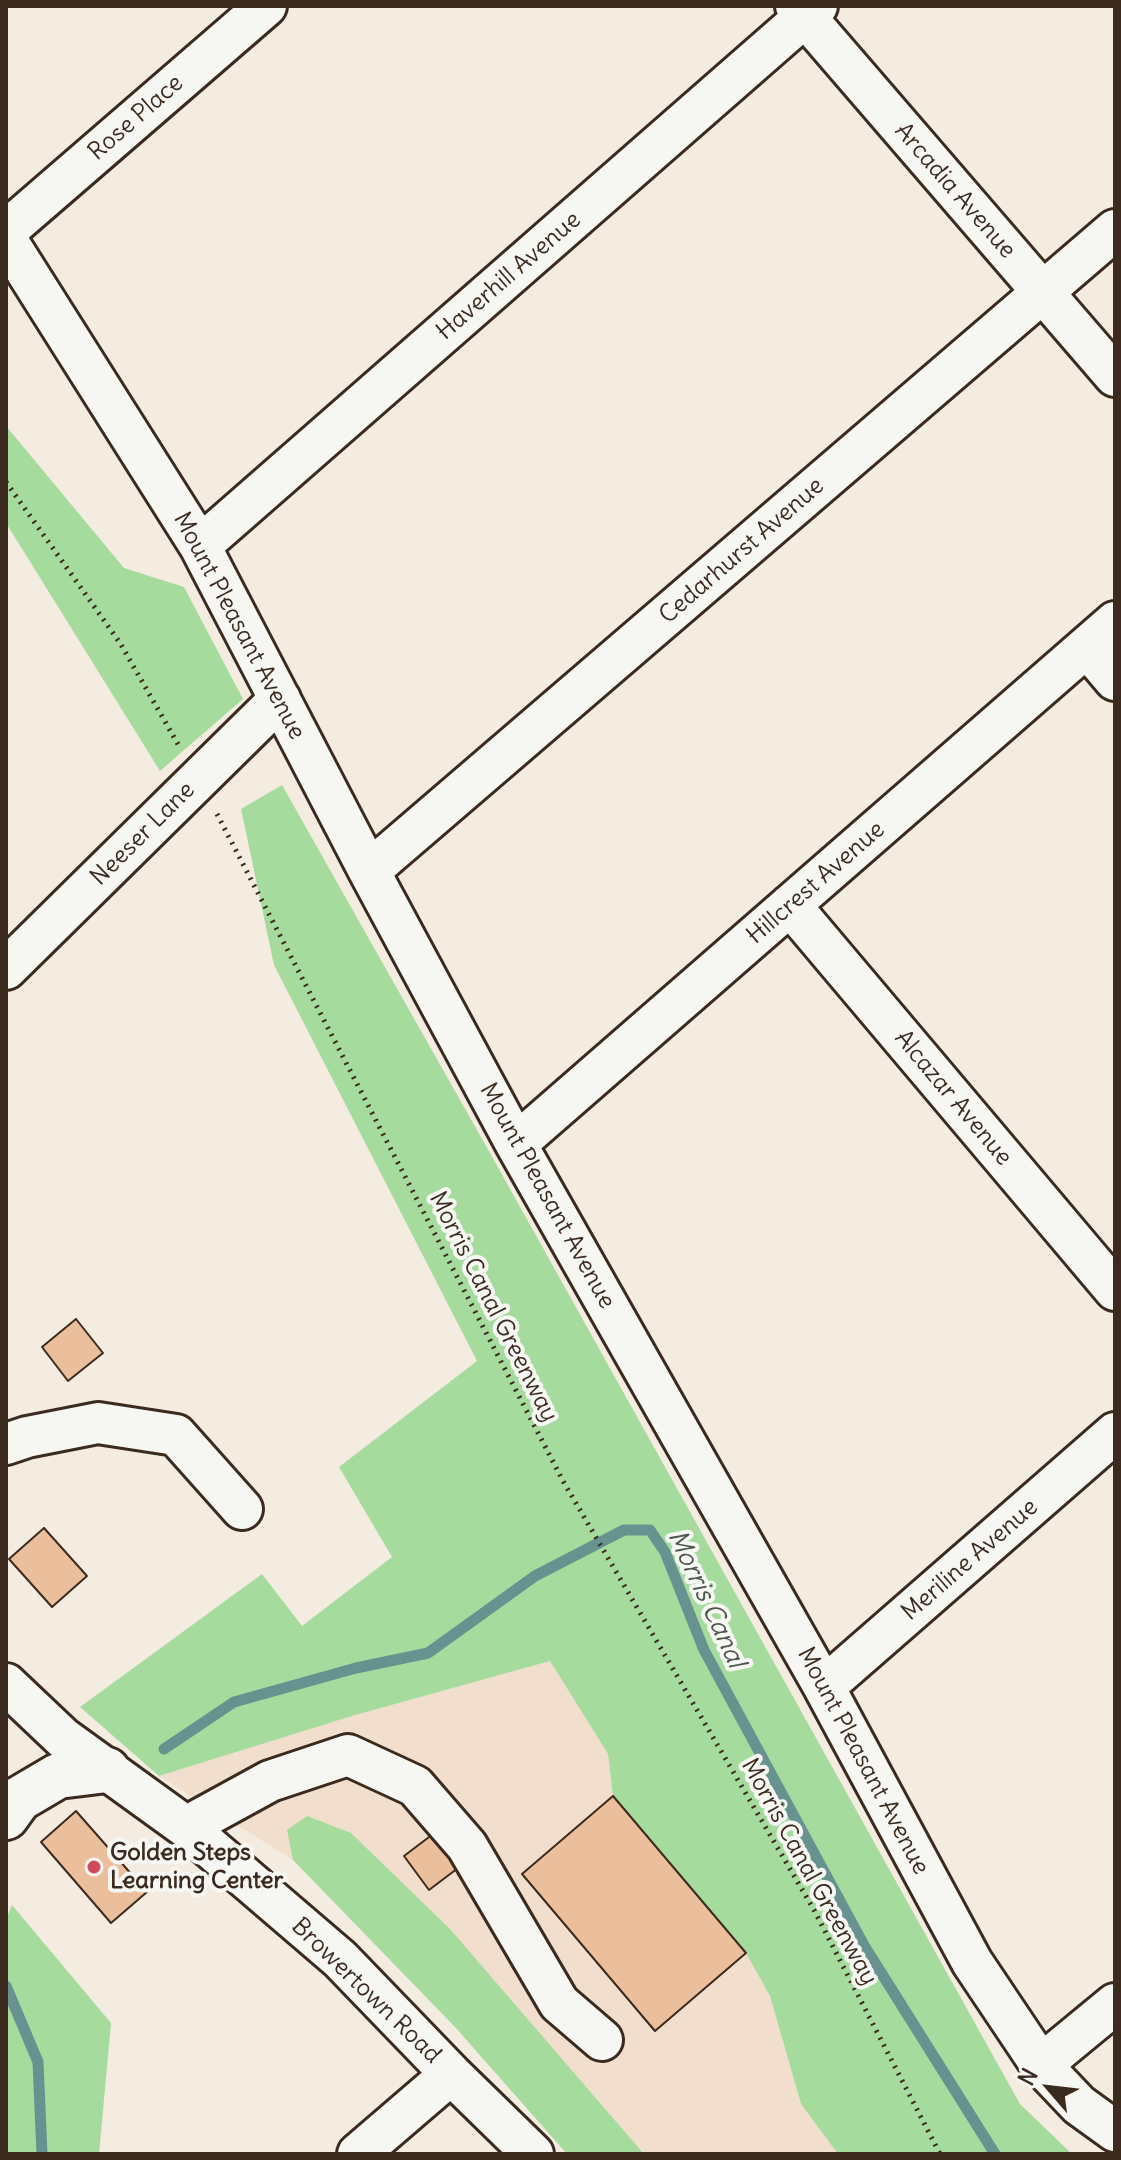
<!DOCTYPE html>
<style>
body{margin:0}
#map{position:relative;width:1121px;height:2160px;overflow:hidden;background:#f4ebe1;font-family:Delius,sans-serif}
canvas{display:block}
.frame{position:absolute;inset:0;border:8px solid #3b2a1e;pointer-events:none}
.north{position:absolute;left:1009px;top:2048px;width:80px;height:80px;-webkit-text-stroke:6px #f6f6f2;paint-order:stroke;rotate:298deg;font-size:22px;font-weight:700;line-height:32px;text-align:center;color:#3b2a1e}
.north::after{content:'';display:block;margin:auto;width:28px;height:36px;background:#3b2a1e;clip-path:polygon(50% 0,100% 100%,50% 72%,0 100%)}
</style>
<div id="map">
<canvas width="1121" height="2160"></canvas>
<div class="frame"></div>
<div class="north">N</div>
</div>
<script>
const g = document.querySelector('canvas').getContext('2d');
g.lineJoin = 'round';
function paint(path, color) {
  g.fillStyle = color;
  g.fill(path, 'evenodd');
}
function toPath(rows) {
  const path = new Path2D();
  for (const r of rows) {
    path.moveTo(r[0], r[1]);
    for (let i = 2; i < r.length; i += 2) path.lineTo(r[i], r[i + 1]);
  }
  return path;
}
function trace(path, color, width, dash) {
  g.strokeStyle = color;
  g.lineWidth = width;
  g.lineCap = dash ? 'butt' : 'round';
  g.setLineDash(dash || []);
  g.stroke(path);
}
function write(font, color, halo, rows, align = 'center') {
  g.font = font + ' Delius,sans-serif';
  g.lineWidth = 8;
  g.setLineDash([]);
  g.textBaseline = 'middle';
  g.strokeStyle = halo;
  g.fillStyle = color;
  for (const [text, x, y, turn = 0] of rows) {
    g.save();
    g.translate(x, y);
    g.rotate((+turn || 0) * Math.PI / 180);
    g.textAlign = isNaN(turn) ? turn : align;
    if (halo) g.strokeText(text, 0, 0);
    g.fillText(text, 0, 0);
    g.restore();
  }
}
const built = toPath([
 [550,1661,608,1754,613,1796,746,1953,770,1996,801,2104,838,2154,644,2154,450,1930,288,1830,293,1860,159,1776,352,1716]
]);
const green = toPath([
 [6,426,124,568,184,587,243,699,160,771,6,523],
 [282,785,490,1153,1020,2104,1072,2154,838,2154,801,2104,770,1996,746,1953,613,1796,608,1754,550,1661,352,1716,159,1776,80,1707,262,1574,302,1626,392,1557,339,1467,477,1361,274,965,241,809],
 [307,1816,351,1833,450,1929,644,2154,567,2154,455,2027,293,1860,287,1830],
 [12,1905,111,2023,99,2154,6,2154,6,1920]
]);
const stream = toPath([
 [164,1749,234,1702,356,1668,428,1653,535,1576,624,1530,650,1530,665,1552,704,1650,865,1947,995,2154],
 [6,1986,38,2062,42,2154]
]);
const building = toPath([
 [76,1319,103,1353,68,1381,42,1347,76,1319],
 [44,1528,87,1576,52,1607,9,1559,44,1528],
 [613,1796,746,1953,655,2031,522,1874,613,1796],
 [76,1811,147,1892,111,1923,41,1842,76,1811],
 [437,1831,462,1865,429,1890,404,1856,437,1831]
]);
const path = toPath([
 [6,482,120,643,179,746],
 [217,814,563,1481,814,1910,940,2154]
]);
const minor = toPath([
 [796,6,1115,376],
 [6,231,266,6],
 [6,239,200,546,369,871,516,1144,824,1687,972,1962,1041,2065,1079,2105,1115,2131],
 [200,546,817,6],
 [1087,647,1115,680],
 [369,871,1115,230],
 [790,905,1115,1290],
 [6,969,280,699],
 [516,1144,1115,622],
 [6,1444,27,1437,98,1423,176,1435,242,1509],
 [6,1684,63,1738,186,1827,340,1959,451,2074,533,2154],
 [824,1687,1115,1433],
 [186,1827,270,1781,348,1755,415,1786,467,1846,559,2003,602,2040],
 [1041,2065,1115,2004],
 [358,2154,451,2074]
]);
const major = toPath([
 [6,1817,19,1799,58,1776,107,1770]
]);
const markers = [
 [94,1867,8,"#d1495b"]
];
const streetNames = [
 ["Rose Place",136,118,-41],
 ["Arcadia Avenue",955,191,49],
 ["Haverhill Avenue",509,276,-41],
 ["Cedarhurst Avenue",742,551,-41],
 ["Mount Pleasant Avenue",239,626,62],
 ["Neeser Lane",143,834,-45],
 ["Hillcrest Avenue",816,883,-41],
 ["Alcazar Avenue",953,1098,50],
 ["Mount Pleasant Avenue",547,1196,61],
 ["Morris Canal Greenway",493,1307,63],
 ["Meriline Avenue",970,1560,-41],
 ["Mount Pleasant Avenue",863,1761,62],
 ["Morris Canal Greenway",809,1872,61],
 ["Browertown Road",366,1991,44]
];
const poiNames = [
 ["Golden Steps",110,1853],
 ["Learning Center",110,1881]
];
const waterNames = [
 ["Morris Canal",706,1599,65]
];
paint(built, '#f2decc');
paint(green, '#a6db9e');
trace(stream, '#679290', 11);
paint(building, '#ecbf9c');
trace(building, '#3b2a1e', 2);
trace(minor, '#3b2a1e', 46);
trace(major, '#3b2a1e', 50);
trace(path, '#3b2a1e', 5, [2, 6]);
trace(minor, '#f6f6f2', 40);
trace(major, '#f6f6f2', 44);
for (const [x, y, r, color] of markers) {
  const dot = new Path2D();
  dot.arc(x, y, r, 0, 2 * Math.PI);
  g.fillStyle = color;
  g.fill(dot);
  trace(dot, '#f6f6f2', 3);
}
write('24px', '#3b2a1e', '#f6f6f2', streetNames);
write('bold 24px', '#3b2a1e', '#f6f6f2', poiNames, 'left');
write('italic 26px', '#4e554e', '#f6f6f2', waterNames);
</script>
